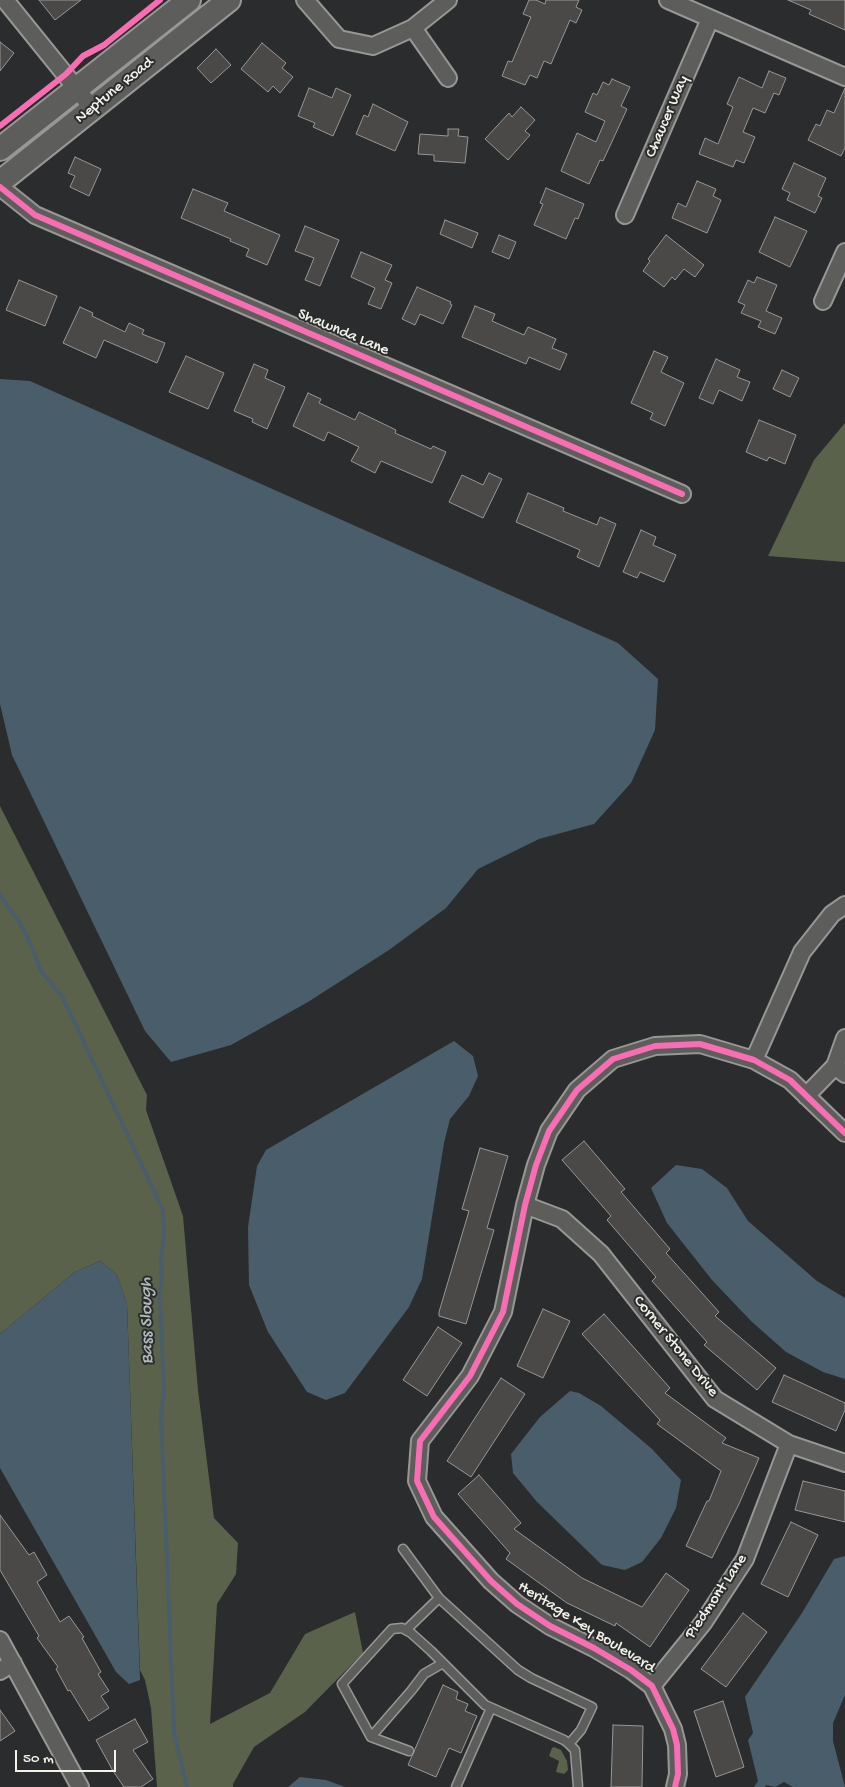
<!DOCTYPE html>
<style>
body{margin:0}
#map{position:relative;width:845px;height:1787px;overflow:hidden;background:#2b2c2d;font-family:"Gochi Hand",sans-serif}
canvas{display:block}
.scale{position:absolute;left:15px;top:1750px;width:101px;height:22px;box-sizing:border-box;border:2px solid #f4f1e8;border-top:0;padding-left:6px;font-size:15px;line-height:18px;white-space:nowrap;color:#f4f1e8;-webkit-text-stroke:4px #2a2d2e;paint-order:stroke}
</style>
<div id="map">
<canvas width="845" height="1787"></canvas>
<div class="scale">50 m</div>
</div>
<script>
const g = document.querySelector('canvas').getContext('2d');
g.lineJoin = 'round';
function paint(path, color) {
  g.fillStyle = color;
  g.fill(path, 'evenodd');
}
function toPath(rows) {
  const path = new Path2D();
  for (const r of rows) {
    path.moveTo(r[0], r[1]);
    for (let i = 2; i < r.length; i += 2) path.lineTo(r[i], r[i + 1]);
  }
  return path;
}
function trace(path, color, width, dash) {
  g.strokeStyle = color;
  g.lineWidth = width;
  g.lineCap = dash ? 'butt' : 'round';
  g.setLineDash(dash || []);
  g.stroke(path);
}
function write(font, color, halo, rows, align = 'center') {
  g.font = font + ' "Gochi Hand",sans-serif';
  g.lineWidth = 4;
  g.setLineDash([]);
  g.textBaseline = 'middle';
  g.strokeStyle = halo;
  g.fillStyle = color;
  for (const [text, x, y, turn = 0] of rows) {
    g.save();
    g.translate(x, y);
    g.rotate((+turn || 0) * Math.PI / 180);
    g.textAlign = isNaN(turn) ? turn : align;
    if (halo) g.strokeText(text, 0, 0);
    g.fillText(text, 0, 0);
    g.restore();
  }
}
const green = toPath([
 [845,423,845,562,768,556,814,460],
 [0,806,147,1095,146,1110,183,1216,198,1390,214,1518,238,1543,236,1574,217,1604,210,1724,270,1693,305,1634,355,1612,363,1653,305,1712,254,1747,233,1784,233,1787,157,1787,151,1708,145,1680,140,1670,127,1304,117,1275,100,1261,75,1272,0,1334],
 [554,1747,561,1750,567,1761,568,1770,564,1774,556,1772,559,1761,549,1756,552,1748]
]);
const water = toPath([
 [0,379,30,381,618,643,658,679,655,730,631,783,594,824,539,839,478,869,446,908,389,950,308,1002,231,1045,171,1062,145,1031,12,755,0,704],
 [454,1041,473,1056,478,1076,469,1096,450,1119,444,1143,422,1279,409,1307,345,1393,326,1400,307,1392,268,1332,249,1285,248,1227,257,1166,266,1150],
 [676,1165,702,1169,727,1188,748,1221,817,1281,845,1298,845,1379,823,1372,786,1352,751,1321,712,1280,667,1223,651,1188],
 [100,1261,117,1275,127,1304,140,1680,129,1684,116,1672,0,1468,0,1334,75,1272],
 [570,1391,579,1393,601,1406,651,1448,681,1480,676,1508,661,1538,642,1562,625,1570,602,1565,537,1502,513,1473,511,1454,540,1417],
 [845,1556,845,1695,833,1723,833,1741,845,1787,793,1787,784,1782,775,1787,766,1785,765,1787,754,1787,758,1781,748,1740,753,1733,745,1697,802,1613,834,1559],
 [300,1777,326,1780,345,1787,288,1787]
]);
const stream = toPath([
 [0,894,7,906,19,921,31,945,41,971,63,998,163,1210,164,1233,161,1262,162,1277,160,1297,164,1391,161,1415,174,1732,187,1787]
]);
const building = toPath([
 [39,0,81,0,55,20,39,0],
 [529,0,536,0,545,4,546,0,579,0,576,7,582,10,576,23,570,20,551,64,544,61,537,78,530,75,525,85,502,76,508,61,512,62,531,17,523,14,529,0],
 [788,0,845,0,845,30,809,14,811,10,788,0],
 [0,42,14,53,0,71,0,42],
 [262,43,286,63,282,68,293,77,280,93,273,86,268,92,241,69,262,43],
 [216,49,231,65,211,83,197,68,216,49],
 [769,71,786,78,779,95,774,93,765,113,753,108,743,132,755,137,744,163,736,160,733,167,699,154,705,138,718,144,733,107,727,104,739,77,762,88,769,71],
 [612,79,630,87,621,106,627,109,603,161,600,160,589,184,561,171,577,133,596,142,605,121,585,112,593,93,597,95,603,82,609,85,612,79],
 [309,88,332,98,336,88,351,95,333,136,313,127,315,123,298,116,309,88],
 [845,88,845,148,841,156,808,140,816,124,820,126,827,110,834,113,845,88],
 [373,104,408,122,395,151,356,134,364,115,368,117,373,104],
 [521,107,535,120,525,131,530,135,508,160,485,139,509,113,512,117,521,107],
 [448,129,459,129,458,136,468,137,465,163,434,161,434,155,418,154,420,134,448,136,448,129],
 [75,157,101,169,89,196,70,187,75,176,68,173,75,157],
 [794,163,826,178,818,196,822,198,815,213,787,200,790,193,782,189,794,163],
 [697,181,716,189,713,196,721,200,707,233,672,218,678,203,686,207,697,181],
 [546,188,584,204,578,219,575,218,566,239,534,225,543,204,540,203,546,188],
 [193,189,228,203,224,211,280,235,267,265,246,256,249,249,230,241,231,239,181,218,193,189],
 [775,217,807,231,790,267,759,252,775,217],
 [445,220,478,233,472,248,440,234,445,220],
 [305,226,339,240,320,286,305,280,314,258,295,251,305,226],
 [499,235,516,242,509,259,492,252,499,235],
 [666,235,704,265,695,277,684,269,675,280,672,277,664,287,643,271,650,261,648,259,666,235],
 [361,252,392,265,385,280,392,283,381,309,368,304,375,288,351,277,361,252],
 [757,277,777,285,766,311,782,318,775,334,758,327,761,321,741,313,745,305,738,302,748,280,754,283,757,277],
 [19,280,57,296,45,326,6,310,19,280],
 [417,287,451,302,450,304,452,305,443,324,420,314,415,325,402,319,417,287],
 [475,306,495,314,492,321,524,335,528,327,556,339,552,348,567,354,560,370,529,357,526,364,462,337,475,306],
 [80,307,93,313,92,316,125,332,129,323,144,330,142,334,165,343,157,363,104,340,96,358,63,343,80,307],
 [654,351,668,357,661,372,684,383,665,426,650,419,653,413,631,403,654,351],
 [186,356,224,373,208,409,169,392,186,356],
 [716,359,740,370,737,377,750,382,742,401,719,390,713,404,699,398,716,359],
 [254,364,268,370,265,378,285,387,267,429,252,422,253,419,234,411,254,364],
 [782,370,799,378,790,397,773,389,782,370],
 [308,393,321,399,319,403,355,420,359,412,396,430,395,433,431,449,433,446,446,452,432,483,381,461,375,473,351,461,359,447,328,432,324,441,293,426,308,393],
 [759,420,796,435,785,464,769,457,767,461,746,452,759,420],
 [489,473,502,479,483,518,449,502,462,475,483,485,489,473],
 [528,493,564,508,563,511,597,525,600,517,616,524,599,567,577,557,580,550,516,522,528,493],
 [641,530,656,537,653,545,676,555,664,582,640,572,637,578,623,572,641,530],
 [584,1141,625,1189,621,1192,670,1249,666,1253,719,1312,715,1316,776,1368,757,1390,704,1345,707,1342,652,1281,656,1277,607,1220,611,1216,562,1160,584,1141],
 [480,1148,508,1156,487,1228,494,1230,466,1324,439,1316,439,1312,469,1211,462,1209,480,1148],
 [543,1309,570,1321,543,1378,517,1366,543,1309],
 [604,1314,670,1388,665,1393,726,1438,722,1443,759,1458,739,1504,712,1558,686,1546,707,1501,709,1501,721,1471,657,1424,660,1420,582,1334,604,1314],
 [438,1327,462,1343,427,1396,403,1380,438,1327],
 [784,1375,845,1403,845,1410,836,1431,772,1402,784,1375],
 [501,1378,525,1394,471,1477,447,1461,501,1378],
 [479,1475,521,1523,514,1529,582,1578,642,1607,666,1573,689,1590,650,1647,616,1623,615,1626,567,1603,506,1559,510,1553,458,1494,479,1475],
 [803,1481,845,1491,845,1522,795,1510,803,1481],
 [0,1515,29,1555,34,1552,47,1575,37,1582,60,1622,69,1616,84,1637,82,1638,101,1672,98,1674,109,1691,101,1696,109,1708,89,1721,70,1690,68,1691,56,1669,58,1667,37,1638,39,1636,0,1570,0,1515],
 [791,1522,818,1535,788,1597,761,1584,791,1522],
 [743,1613,767,1632,726,1687,701,1669,743,1613],
 [443,1685,458,1692,456,1699,468,1704,465,1711,477,1716,461,1753,449,1748,436,1777,408,1765,443,1685],
 [723,1701,744,1767,716,1777,694,1711,723,1701],
 [0,1710,15,1731,0,1741,0,1710],
 [135,1719,148,1742,133,1750,153,1779,141,1787,124,1787,113,1771,96,1740,135,1719],
 [613,1725,643,1726,642,1787,611,1787,613,1725]
]);
const service = toPath([
 [403,1549,439,1598,518,1670,531,1678,592,1707,581,1730,569,1744],
 [406,1630,439,1598],
 [371,1737,411,1691,424,1674,443,1663],
 [409,1751,371,1737,342,1684,392,1629,402,1628,411,1633,431,1651,485,1705,564,1740,569,1744,575,1750,578,1787],
 [456,1787,491,1708]
]);
const minor = toPath([
 [5,0,93,109],
 [305,0,339,39,373,46,413,28,448,0],
 [668,0,845,77],
 [413,28,448,78],
 [0,187,35,215,682,494],
 [625,215,710,19],
 [823,301,845,252],
 [754,1060,802,952,832,914,845,905],
 [835,1066,845,1038],
 [806,1096,835,1066,845,1074],
 [525,1205,562,1219,601,1254,715,1399,789,1444,845,1463],
 [0,1640,80,1787],
 [0,1671,13,1663],
 [652,1686,703,1623,745,1559,789,1444],
 [675,1787,678,1774,677,1745,673,1729,652,1686,631,1670,594,1648,550,1626,517,1604,491,1581,434,1517,417,1481,420,1441,470,1376,503,1312,525,1205,536,1165,549,1131,577,1090,613,1059,655,1046,700,1044,754,1060,790,1080,845,1133]
]);
const secondary = toPath([
 [0,149,189,0],
 [0,182,229,0]
]);
const cycleway = toPath([
 [0,126,66,74,83,56,104,45,160,0],
 [0,187,35,215,682,494],
 [675,1787,678,1774,677,1745,673,1729,652,1686,631,1670,594,1648,550,1626,517,1604,491,1581,434,1517,417,1481,420,1441,470,1376,503,1312,525,1205,536,1165,549,1131,577,1090,613,1059,655,1046,700,1044,754,1060,790,1080,845,1133]
]);
const streetNames = [
 ["Neptune Road",115,91,-39],
 ["Chaucer Way",668,117,-67],
 ["Shawnda Lane",343,333,23],
 ["Corner Stone Drive",675,1347,51],
 ["Piedmont Lane",717,1597,-56],
 ["Heritage Key Boulevard",586,1628,32]
];
const waterNames = [
 ["Bass Slough",148,1321,-91]
];
paint(green, '#5a624c');
paint(water, '#495e6a');
trace(stream, '#495e6a', 4);
paint(building, '#4a4947');
trace(building, '#979796', 1);
trace(service, '#979796', 11);
trace(minor, '#979796', 20);
trace(secondary, '#979796', 26);
trace(service, '#5d5d5c', 8);
trace(minor, '#5d5d5c', 16);
trace(secondary, '#5d5d5c', 22);
trace(cycleway, '#f96db3', 6);
write('16px', '#f4f1e8', '#2a2d2e', streetNames);
write('italic 18px', '#b1b8b8', '#2a2d2e', waterNames);
</script>
